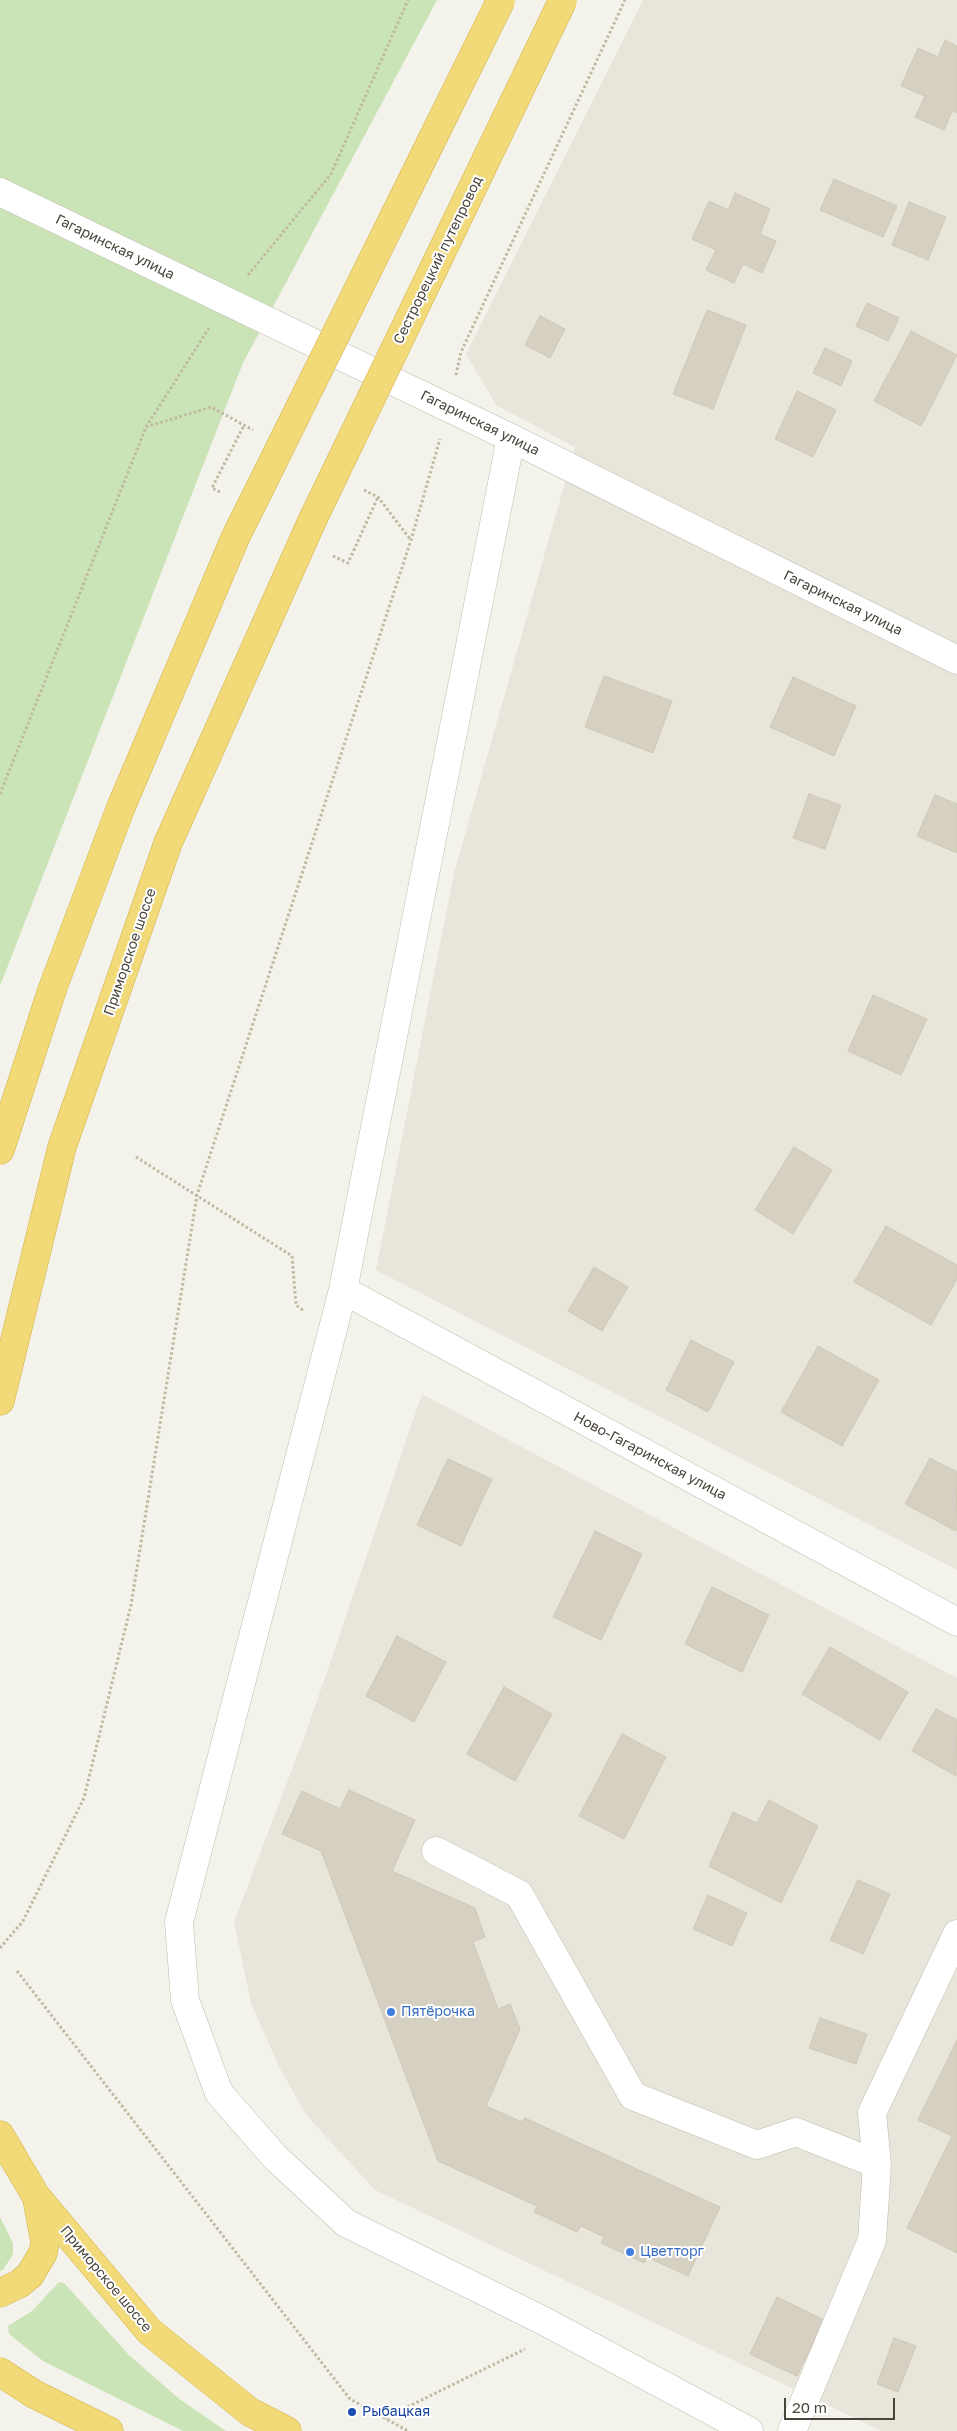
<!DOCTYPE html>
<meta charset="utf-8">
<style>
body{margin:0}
#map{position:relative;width:957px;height:2431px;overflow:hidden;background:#f4f3eb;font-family:"Golos Text",sans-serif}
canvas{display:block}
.scale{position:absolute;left:784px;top:2398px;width:111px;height:22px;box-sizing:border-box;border:2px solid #48443a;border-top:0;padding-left:6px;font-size:15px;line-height:18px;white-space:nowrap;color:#48443a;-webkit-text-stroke:4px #fff;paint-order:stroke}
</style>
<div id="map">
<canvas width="957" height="2431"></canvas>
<div class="scale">20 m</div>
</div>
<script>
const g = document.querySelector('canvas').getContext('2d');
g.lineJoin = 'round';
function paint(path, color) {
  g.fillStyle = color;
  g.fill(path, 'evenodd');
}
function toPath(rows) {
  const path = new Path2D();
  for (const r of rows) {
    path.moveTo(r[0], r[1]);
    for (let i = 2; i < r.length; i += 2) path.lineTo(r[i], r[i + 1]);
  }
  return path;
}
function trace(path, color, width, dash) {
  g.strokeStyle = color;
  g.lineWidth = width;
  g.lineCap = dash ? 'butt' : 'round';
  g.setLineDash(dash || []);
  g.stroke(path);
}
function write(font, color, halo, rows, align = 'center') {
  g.font = font + ' "Golos Text",sans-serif';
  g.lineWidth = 4;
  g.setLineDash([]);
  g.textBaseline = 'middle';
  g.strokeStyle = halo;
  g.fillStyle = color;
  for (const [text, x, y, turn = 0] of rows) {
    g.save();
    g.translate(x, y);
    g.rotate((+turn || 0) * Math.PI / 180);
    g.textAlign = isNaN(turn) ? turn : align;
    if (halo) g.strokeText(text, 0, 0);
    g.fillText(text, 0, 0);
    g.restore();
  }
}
const residential = toPath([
 [643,0,957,0,957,1570,376,1270,454,873,575,447,496,405,466,354],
 [422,1394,957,1678,957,2431,882,2431,375,2190,307,2116,279,2067,251,2003,234,1922,308,1727]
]);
const green = toPath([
 [0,0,437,0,243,363,0,986],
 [0,2217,13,2243,13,2254,3,2270,0,2271],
 [59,2282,64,2283,129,2355,178,2398,226,2431,183,2431,43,2361,9,2334,8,2326,32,2311]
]);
const building = toPath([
 [945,40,957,46,957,113,952,111,944,130,915,117,925,96,901,86,918,48,938,57,945,40],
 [834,179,897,206,883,237,820,210,834,179],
 [735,193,770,209,760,234,776,241,762,273,743,264,734,283,706,270,716,250,692,239,709,201,728,210,735,193],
 [909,202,946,217,928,260,892,245,909,202],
 [867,303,899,318,888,341,856,326,867,303],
 [707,310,746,325,713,409,673,394,707,310],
 [540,316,565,329,550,358,525,345,540,316],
 [911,331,957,355,921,426,874,401,911,331],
 [825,348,852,361,841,386,813,373,825,348],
 [797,391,836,410,813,457,775,439,797,391],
 [604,676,672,701,653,753,585,727,604,676],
 [793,677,856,706,834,756,770,727,793,677],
 [809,794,841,805,825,849,793,838,809,794],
 [935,795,957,804,957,853,917,836,935,795],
 [873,995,927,1019,901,1075,848,1051,873,995],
 [794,1147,832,1170,793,1234,755,1210,794,1147],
 [886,1226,957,1265,957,1279,931,1325,854,1282,886,1226],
 [594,1267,628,1287,602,1331,568,1311,594,1267],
 [691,1340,734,1362,708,1412,666,1390,691,1340],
 [818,1346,879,1380,842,1446,781,1412,818,1346],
 [930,1458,957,1472,956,1531,905,1504,930,1458],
 [448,1459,492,1479,461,1546,417,1525,448,1459],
 [595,1531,642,1554,601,1640,553,1617,595,1531],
 [712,1587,769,1615,742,1672,685,1644,712,1587],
 [397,1636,446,1662,414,1722,366,1696,397,1636],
 [830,1647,908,1692,880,1740,802,1694,830,1647],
 [504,1687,552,1714,515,1781,467,1754,504,1687],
 [936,1709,957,1720,956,1776,912,1751,936,1709],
 [622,1734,666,1757,624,1839,579,1816,622,1734],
 [349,1790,415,1820,392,1871,475,1908,485,1937,473,1942,498,2009,510,2004,520,2029,486,2106,522,2122,525,2118,720,2207,688,2276,647,2257,644,2263,601,2243,604,2237,581,2226,577,2232,534,2212,537,2206,438,2161,321,1851,282,1834,302,1791,340,1809,349,1790],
 [769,1800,818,1826,781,1903,709,1866,733,1812,757,1823,769,1800],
 [858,1880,890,1894,863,1954,830,1940,858,1880],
 [708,1895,747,1913,732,1946,693,1929,708,1895],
 [820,2018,867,2034,856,2064,809,2048,820,2018],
 [957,2040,957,2253,907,2228,952,2136,918,2120,957,2040],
 [777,2297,824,2320,797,2376,750,2354,777,2297],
 [894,2338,916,2346,898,2392,877,2384,894,2338]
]);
const path = toPath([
 [248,275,331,174,408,0],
 [456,375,461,352,625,0],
 [146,427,211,407,253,430],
 [364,490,378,497,410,539],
 [220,492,212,488,244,425],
 [333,556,348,563,378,497],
 [0,794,146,427,209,328],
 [136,1157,292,1256,296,1305,304,1311],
 [0,1948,23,1921,84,1798,131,1605,197,1195,411,540,440,439],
 [17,1971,350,2399,408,2431],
 [385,2418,525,2349]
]);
const minor = toPath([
 [0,192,511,438,957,660],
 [511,438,343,1290,179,1922,185,2000,219,2093,276,2158,346,2223,544,2321,749,2431],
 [343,1290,957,1622],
 [436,1851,519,1894,633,2096,757,2145,796,2132,877,2164],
 [792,2431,872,2240,877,2164,872,2113,957,1934]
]);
const highway = toPath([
 [0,1150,52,990,121,807,236,536,258,492],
 [0,1401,62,1147,168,843,312,521],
 [0,2135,36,2196,149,2331,250,2412,287,2431],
 [0,2293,19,2284,30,2275,43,2253,45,2242,37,2199],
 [0,2372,34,2394,109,2431]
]);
const highwayBridge = toPath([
 [258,492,501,0],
 [312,521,563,0]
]);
const markers = [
 [391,2012,5,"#3f7fe0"],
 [630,2252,5,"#3f7fe0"],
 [352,2412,5,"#1a4fb4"]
];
const streetNames = [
 ["Гагаринская улица",115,247,26],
 ["Сестрорецкий путепровод",438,260,-64],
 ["Гагаринская улица",480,423,26],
 ["Гагаринская улица",843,603,26],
 ["Приморское шоссе",130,952,-71],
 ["Ново-Гагаринская улица",650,1456,28],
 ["Приморское шоссе",106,2279,50]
];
const shopNames = [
 ["Пятёрочка",401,2012],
 ["Цветторг",640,2252]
];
const transitNames = [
 ["Рыбацкая",362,2412]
];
paint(residential, '#e8e5da');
paint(green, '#cae4b8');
paint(building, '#d5d0c2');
trace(building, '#cfc9b5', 1);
trace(minor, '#bfbcae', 29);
trace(highway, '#d1b149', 29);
trace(path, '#c0b9a1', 3, [2.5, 2.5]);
trace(minor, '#fff', 28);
trace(highway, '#f2da79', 28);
trace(highwayBridge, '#d1b149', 29, []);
trace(highwayBridge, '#f2da79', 28);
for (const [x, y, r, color] of markers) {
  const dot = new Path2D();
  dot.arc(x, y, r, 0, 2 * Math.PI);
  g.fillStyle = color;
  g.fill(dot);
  trace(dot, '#fff', 2);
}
write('14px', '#48443a', '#fff', streetNames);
write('14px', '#366cbe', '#fff', shopNames, 'left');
write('14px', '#164399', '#fff', transitNames, 'left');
</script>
